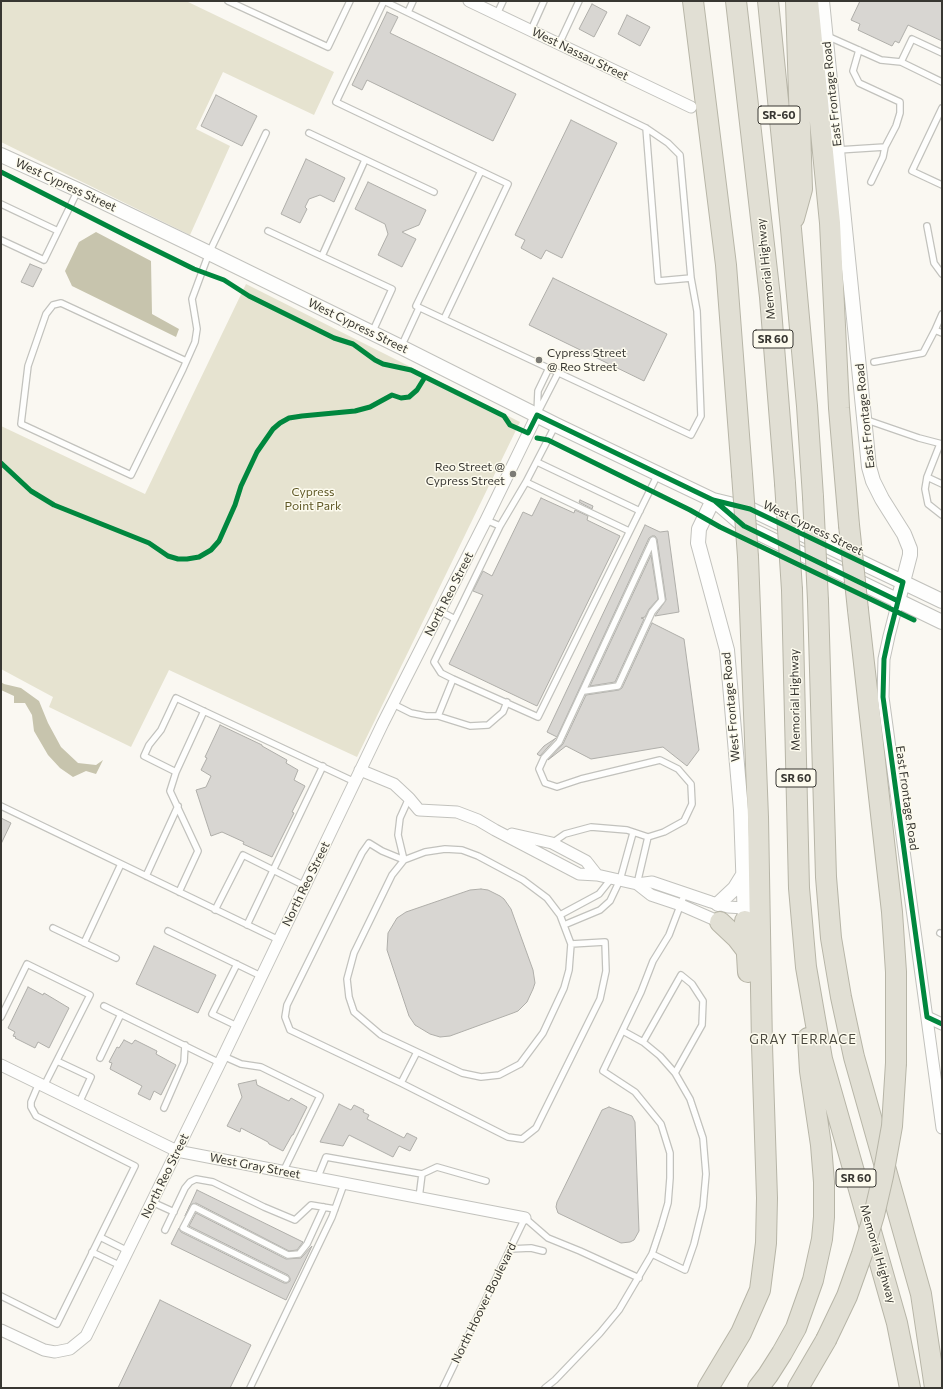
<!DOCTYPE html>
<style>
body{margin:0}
#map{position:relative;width:943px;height:1389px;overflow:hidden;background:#faf8f2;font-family:Commissioner,sans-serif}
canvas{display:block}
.frame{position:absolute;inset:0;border:2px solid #383732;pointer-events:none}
</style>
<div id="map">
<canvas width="943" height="1389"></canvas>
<div class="frame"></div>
</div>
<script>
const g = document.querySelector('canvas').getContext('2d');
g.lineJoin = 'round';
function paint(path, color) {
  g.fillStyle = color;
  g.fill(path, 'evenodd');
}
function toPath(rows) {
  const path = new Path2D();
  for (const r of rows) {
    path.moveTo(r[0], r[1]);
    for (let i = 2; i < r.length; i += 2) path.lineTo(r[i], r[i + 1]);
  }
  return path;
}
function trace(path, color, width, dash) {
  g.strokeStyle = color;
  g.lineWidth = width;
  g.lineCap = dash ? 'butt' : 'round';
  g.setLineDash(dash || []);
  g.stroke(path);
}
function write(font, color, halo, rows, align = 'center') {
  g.font = font + ' Commissioner,sans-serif';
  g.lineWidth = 3;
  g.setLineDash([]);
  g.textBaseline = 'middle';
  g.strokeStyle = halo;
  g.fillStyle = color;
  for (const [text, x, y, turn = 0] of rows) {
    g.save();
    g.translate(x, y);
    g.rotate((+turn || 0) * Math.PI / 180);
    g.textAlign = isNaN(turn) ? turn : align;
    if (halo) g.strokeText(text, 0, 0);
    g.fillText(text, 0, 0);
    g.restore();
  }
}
const green = toPath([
 [1,1,186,1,334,72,314,115,223,72,196,129,230,146,190,235,1,142],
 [246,284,520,422,357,757,169,670,131,747,49,707,53,697,1,669,1,426,145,494]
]);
const water = toPath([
 [96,232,151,261,152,314,179,329,176,337,72,286,65,271,79,242],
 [1,682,4,684,21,688,39,701,48,723,61,747,78,763,96,765,103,760,96,774,86,771,73,777,60,768,48,755,34,731,32,715,25,703,14,703,14,696,1,690]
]);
const building = toPath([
 [860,1,942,1,942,41,908,25,899,43,895,41,892,46,858,30,860,24,851,20,860,1],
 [592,4,607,12,594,37,579,29,592,4],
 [387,12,398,17,390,33,516,94,493,141,367,80,362,90,352,85,387,12],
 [627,15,650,27,640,46,618,34,627,15],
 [216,95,257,116,242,146,201,126,216,95],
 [571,120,617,143,562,258,546,250,541,259,521,248,525,240,515,235,571,120],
 [306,159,345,178,334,202,320,195,309,199,305,207,307,209,300,223,281,214,306,159],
 [368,182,426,210,419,225,402,232,416,239,402,267,378,255,388,234,385,224,355,209,368,182],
 [30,264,42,269,33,287,21,282,30,264],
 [553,278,667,334,644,381,529,325,553,278],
 [541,498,574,513,575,510,588,516,587,520,620,536,537,706,449,664,483,595,473,591,483,571,492,576,523,512,532,516,541,498],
 [580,500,593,506,592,509,579,502,580,500],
 [645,525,660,532,668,531,679,612,655,616,666,600,657,539,655,536,652,536,649,538,557,737,547,732,645,525],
 [651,555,658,599,649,609,645,617,641,618,644,619,615,682,590,686,651,555],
 [652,623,684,639,699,750,687,766,663,747,591,759,566,746,548,760,563,744,586,695,619,690,622,688,652,623],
 [220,725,262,745,262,746,287,760,286,763,298,770,294,780,305,786,292,812,294,813,272,857,243,844,244,842,222,832,211,836,196,790,206,787,211,776,201,770,207,758,205,757,220,725],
 [556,738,540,756,537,754,544,746,556,738],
 [1,818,11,823,1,844,1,818],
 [481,889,488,890,500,896,504,899,511,909,533,970,535,983,533,989,527,1002,518,1011,513,1013,450,1036,440,1037,430,1034,415,1025,409,1016,387,950,388,933,397,918,406,912,470,890,481,889],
 [154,946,216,975,198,1013,136,984,154,946],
 [28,987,43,995,44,993,69,1008,49,1048,38,1042,35,1048,15,1038,16,1037,13,1036,15,1032,8,1028,28,987],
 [124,1040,132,1044,135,1040,157,1051,156,1054,176,1065,161,1095,154,1091,150,1100,138,1094,142,1086,110,1069,112,1063,109,1062,117,1047,119,1048,124,1040],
 [256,1080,257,1085,289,1101,291,1098,307,1107,293,1135,292,1135,283,1151,269,1144,268,1142,241,1128,240,1132,227,1126,242,1097,238,1084,256,1080],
 [339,1104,351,1110,354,1105,364,1110,363,1112,369,1115,367,1119,404,1138,407,1133,417,1138,410,1151,399,1146,393,1157,349,1135,343,1146,320,1142,339,1104],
 [609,1107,632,1116,635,1122,639,1231,634,1240,630,1242,621,1243,558,1213,556,1207,557,1202,602,1110,609,1107],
 [197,1190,303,1242,297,1250,289,1251,196,1203,190,1205,185,1216,197,1190],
 [196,1213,286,1259,301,1258,312,1246,286,1300,171,1244,179,1228,181,1232,284,1283,287,1283,290,1281,290,1278,288,1275,189,1226,196,1213],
 [160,1300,251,1345,230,1388,118,1388,160,1300]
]);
const service = toPath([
 [228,1,328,47,350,1],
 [408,12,413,1],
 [497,14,503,1],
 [531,30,544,1],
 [827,36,881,60,901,62,942,82],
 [559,44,579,1],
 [901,62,912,39,942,53],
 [942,108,912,171,942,185],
 [646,128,658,281,691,278],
 [309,133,434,192],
 [838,150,885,147,896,126,900,113,900,102,859,83,853,71,859,50],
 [871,182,883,157,885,147],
 [1,204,58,231],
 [927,226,934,263,942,274],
 [268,231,392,289,372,333],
 [1,240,44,260,78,190],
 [322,256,365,160],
 [444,319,508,184,336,102,384,1,646,128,668,143,680,155,691,278,697,311,701,416,691,435,416,306,481,171],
 [935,330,942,314],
 [401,347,419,308],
 [186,361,61,303,53,305,46,314,28,366,21,424,131,475,183,369,195,342,197,329,192,299,209,253,266,133],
 [874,362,923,353,935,330,942,333],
 [538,412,558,373],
 [537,414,538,391,549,368],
 [864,419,919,438,942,444],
 [555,426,526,482,500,526,434,662,441,673,453,679,538,717,658,474],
 [940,444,927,477,925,489,928,504,942,515],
 [537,462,640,511],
 [927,477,942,484],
 [526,482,629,531],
 [486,520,500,526],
 [440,611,455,619],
 [393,704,411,713,426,716,438,716,453,679],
 [438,716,470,726,488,725,503,712,507,702],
 [176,772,144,756,149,745,161,730,176,698,355,782],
 [1,806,279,940],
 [552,843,565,834,591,827,627,830,648,837,664,832,684,821,692,804,691,784,678,769,660,760,581,779,557,787,545,783,539,769,544,758,559,742,653,540,662,600,652,612,618,686,584,691],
 [404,860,392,875,354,953,347,979,349,997,354,1012,381,1035,462,1073,481,1077,499,1075,520,1064,543,1033,564,988,569,970,571,944,560,915,547,898,523,880,478,856,462,850,445,849,425,852,404,860,382,851,369,843,362,853,287,1005,285,1017,290,1030,401,1083,508,1137,522,1139,536,1128,600,999,606,971,605,942,571,944],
 [404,860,398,835,400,818,409,798],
 [146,876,178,806],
 [637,884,648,837],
 [179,892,198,851,170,791,176,772,204,711],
 [215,910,243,855,305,886],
 [560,915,599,894,611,879],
 [247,925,323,766],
 [564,925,600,910,610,901,620,880,633,833],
 [53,928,116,958],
 [168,931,261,976],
 [940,933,942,934],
 [84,943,121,864],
 [237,964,212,1014,237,1026],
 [104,1006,220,1063],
 [1,1017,27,964,90,995,44,1086],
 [623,1031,643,1042,681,975,692,984,703,1001,702,1025,675,1073,690,1099,703,1138,706,1174,703,1207,694,1244,685,1270,652,1254],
 [643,1042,660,1056,675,1073],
 [223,1056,241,1064,261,1067,320,1096,283,1172],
 [100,1058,121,1014],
 [57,1061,91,1077,79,1103],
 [401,1083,417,1052],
 [164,1108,184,1062,185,1045],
 [317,1179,326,1157,422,1174],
 [419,1198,422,1174,437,1167,486,1181],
 [152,1202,174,1212],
 [165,1230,185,1188,190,1182,196,1179,213,1182,264,1207,295,1220,311,1205,335,1209],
 [100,1237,128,1251],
 [510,1249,531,1248,543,1251],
 [92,1252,121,1266],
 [286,1279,183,1228,194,1207,288,1255,299,1254,307,1244,324,1207],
 [1,1296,57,1324,135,1166,36,1116,31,1107,31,1102,39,1083],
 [250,1388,332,1217,344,1184],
 [443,1388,525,1218,548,1238,580,1251,639,1278],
 [545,1388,555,1380,600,1333,619,1310,652,1254,661,1227,668,1203,670,1178,670,1153,661,1124,635,1092,603,1071,641,992,653,961,669,935,685,893]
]);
const minor = toPath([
 [469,1,691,107],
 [898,601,889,636,884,659,883,697,942,1128],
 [360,770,394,784,409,798,419,810,457,812,478,820,495,830,579,874,597,875,637,884,652,882,711,902,728,907,744,908],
 [512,834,552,843,586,861,597,875],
 [637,884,651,895,681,905,720,922,725,922],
 [927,1017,942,1024],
 [1,1065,177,1151,525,1218],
 [1,1330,44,1350,55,1352,70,1349,86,1336,220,1063,383,723,486,520,537,415]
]);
const tertiary = toPath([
 [822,1,869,467,873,481,882,499,904,534,910,549,910,555,898,601],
 [1,155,78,190,209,253,401,347,556,425,713,500,750,509,942,601],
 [713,500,699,529,698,543,727,650,741,810,745,921],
 [715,501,744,526,942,622],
 [718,904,735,888,743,875]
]);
const motorway = toPath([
 [693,1,726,265,742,474],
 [736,1,770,297,785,483],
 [768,1,791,229,807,406,813,497],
 [808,1,830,223,839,408,849,525],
 [794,218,802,189,796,1],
 [792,590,799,888,806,967,822,1059,897,1323,910,1388],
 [818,601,826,877,831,938,841,997,854,1057,921,1294,935,1388],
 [858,610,892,912,896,972,896,1063],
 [745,921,748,972],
 [720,922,737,938,747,951],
 [708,1388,741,1333,760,1290,766,1243,767,1198,762,1045,758,817,748,557],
 [758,1388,768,1375,782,1353,796,1328,813,1280,822,1239,824,1217,824,1182,821,1145,810,1071,808,1038],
 [798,1388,826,1340]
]);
const motorwayBridge = toPath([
 [742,474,748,557],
 [785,483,792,590],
 [813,497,818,601],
 [849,525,858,610],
 [826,1340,847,1296,862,1254,874,1215,883,1176,892,1126,896,1063]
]);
const cycleway = toPath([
 [1,172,129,237,194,269,224,280,249,296,334,338,353,344,375,360,383,364,411,370,504,416,510,425,528,433,537,415,713,500,750,509,903,582,889,636,884,659,883,697,927,1017,942,1024],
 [537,438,548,440,690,510,720,527,914,620],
 [1,463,31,491,54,505,149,543,168,556,178,559,187,559,199,557,211,550,219,541,235,505,241,486,257,452,273,429,280,423,289,418,302,416,355,411,370,407,392,395,401,398,409,397,417,390,425,377],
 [715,501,744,526,898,601]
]);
const markers = [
 [539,360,4,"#7c7b75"],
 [513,474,4,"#7c7b75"]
];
const shields = [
 [779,115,42],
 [773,339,40],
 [796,778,40],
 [856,1178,40]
];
const shieldNames = [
 ["SR-60",779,115],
 ["SR 60",773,339],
 ["SR 60",796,778],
 ["SR 60",856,1178]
];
const streetNames = [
 ["West Nassau Street",580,54,26],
 ["East Frontage Road",832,94,-96],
 ["West Cypress Street",66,185,25],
 ["Memorial Highway",766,269,-96],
 ["West Cypress Street",358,326,26],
 ["East Frontage Road",865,416,-96],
 ["West Cypress Street",813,528,26],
 ["North Reo Street",449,594,-63],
 ["Memorial Highway",795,700,-91],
 ["West Frontage Road",731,707,-95],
 ["East Frontage Road",907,798,82],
 ["North Reo Street",306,884,-64],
 ["West Gray Street",255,1166,11],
 ["North Reo Street",165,1176,-64],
 ["Memorial Highway",878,1254,74],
 ["North Hoover Boulevard",484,1303,-64]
];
const poiNames = [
 ["Cypress Street",547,353],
 ["@ Reo Street",547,367],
 ["Reo Street @",505,467,"right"],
 ["Cypress Street",505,481,"right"]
];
const parkNames = [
 ["Cypress",313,492],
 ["Point Park",313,506]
];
const neighbourhoodNames = [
 ["GRAY TERRACE",803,1040]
];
paint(green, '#e6e3d0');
paint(water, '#c7c4ad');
paint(building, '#d8d6d2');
trace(building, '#afaea9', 1);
trace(service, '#c2c2bd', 8);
trace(minor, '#c2c2bd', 13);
trace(tertiary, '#c2c2bd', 16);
trace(motorway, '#b7b5a7', 22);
trace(service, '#fefefd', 5.5);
trace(minor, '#fefefd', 11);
trace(tertiary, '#fefefd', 14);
trace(motorway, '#e1dfd4', 20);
trace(motorwayBridge, '#b7b5a7', 22, []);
trace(motorwayBridge, '#e1dfd4', 20);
trace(cycleway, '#00873e', 5);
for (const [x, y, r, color] of markers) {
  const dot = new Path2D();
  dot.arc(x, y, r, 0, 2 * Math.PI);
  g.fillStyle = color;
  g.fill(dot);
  trace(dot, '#fdfbee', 1.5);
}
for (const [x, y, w] of shields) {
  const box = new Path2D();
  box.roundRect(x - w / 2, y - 9, w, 18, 3);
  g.fillStyle = '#fdfbee';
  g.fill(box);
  trace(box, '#383732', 1);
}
write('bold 11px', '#383732', null, shieldNames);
write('12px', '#383732', '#fdfbee', streetNames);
write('12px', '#383732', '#fdfbee', poiNames, 'left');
write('12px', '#5f5826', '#fdfbee', parkNames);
g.letterSpacing = '1px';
write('13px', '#4a483e', '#fdfbee', neighbourhoodNames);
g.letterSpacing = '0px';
</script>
